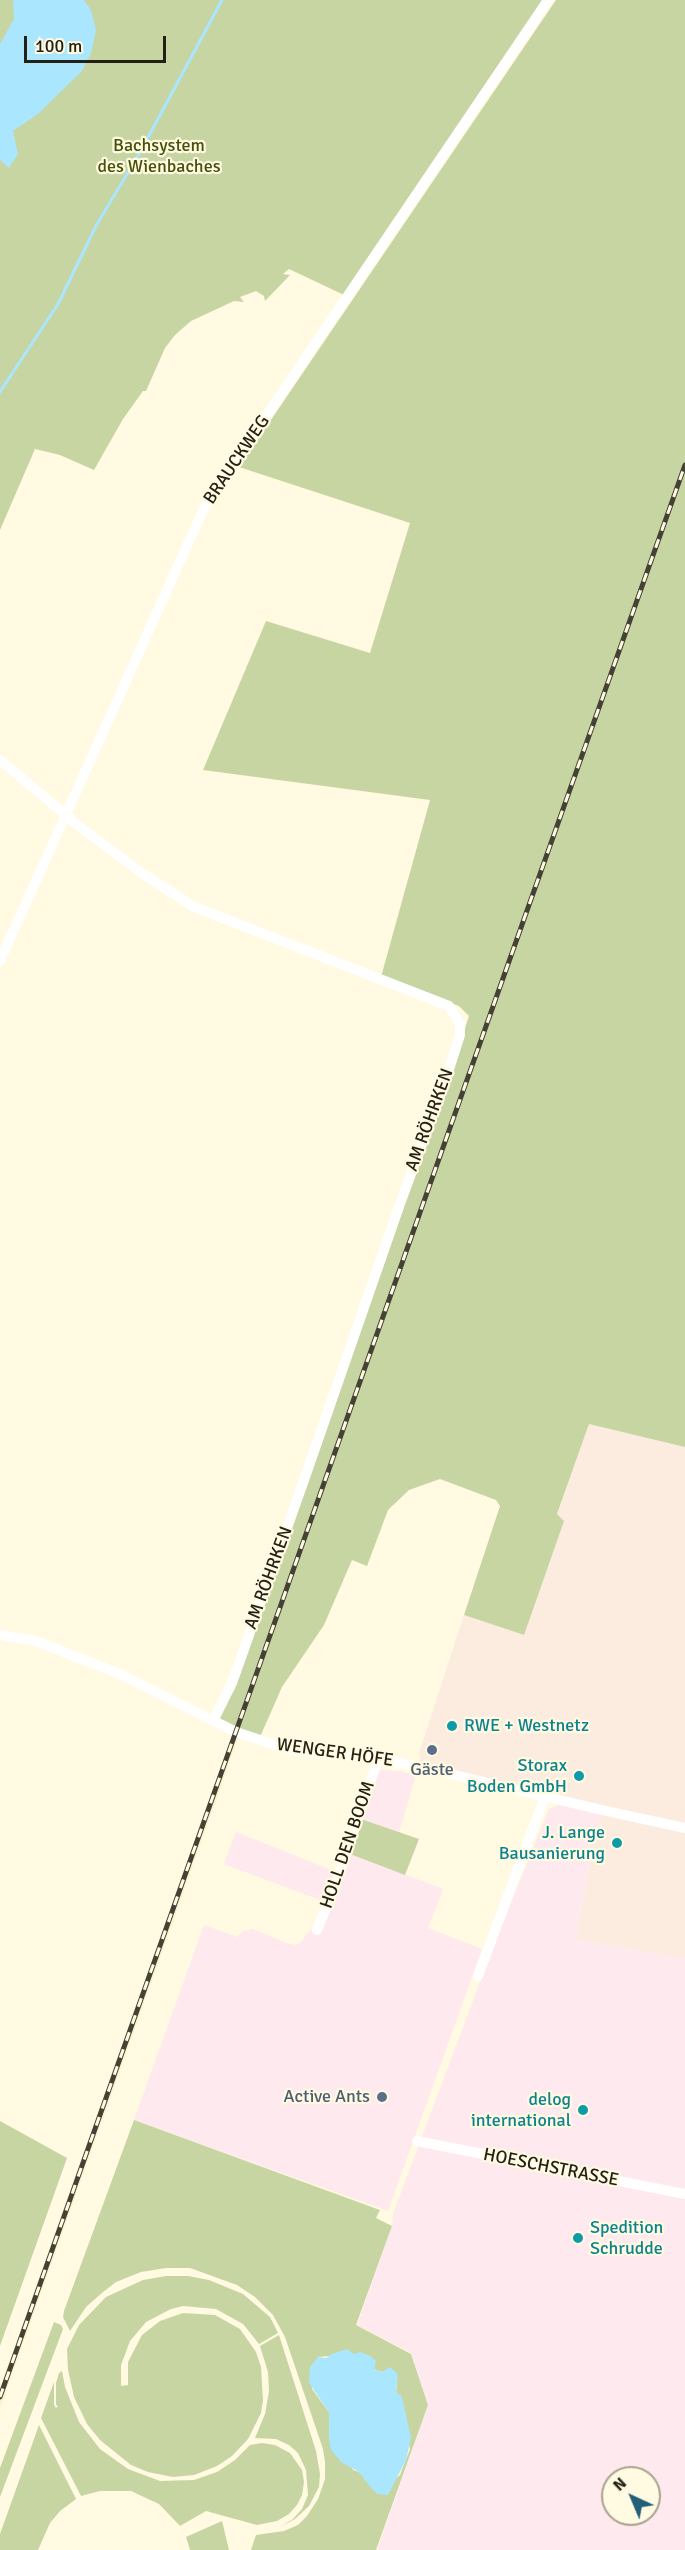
<!DOCTYPE html>
<meta charset="utf-8">
<style>
body{margin:0}
#map{position:relative;width:685px;height:2550px;overflow:hidden;background:#fffae1;font-family:Signika,sans-serif}
canvas{display:block}
.north{position:absolute;left:601px;top:2466px;width:60px;height:60px;box-sizing:border-box;background:#fffae1;border:2px solid #a7a38f;border-radius:50%;rotate:316deg;font-size:16px;font-weight:700;line-height:24px;text-align:center;color:#232115}
.north::after{content:'';display:block;margin:auto;width:21px;height:27px;background:#236077;clip-path:polygon(50% 0,100% 100%,50% 72%,0 100%)}
.scale{position:absolute;left:24px;top:36px;width:142px;height:27px;box-sizing:border-box;border:3px solid #232115;border-top:0;padding-left:8px;font-size:18px;line-height:21px;white-space:nowrap;color:#232115;-webkit-text-stroke:4px #fffae1;paint-order:stroke}
</style>
<div id="map">
<canvas width="685" height="2550"></canvas>
<div class="north">N</div>
<div class="scale">100 m</div>
</div>
<script>
const g = document.querySelector('canvas').getContext('2d');
g.lineJoin = 'round';
function paint(path, color) {
  g.fillStyle = color;
  g.fill(path, 'evenodd');
}
function toPath(rows) {
  const path = new Path2D();
  for (const r of rows) {
    path.moveTo(r[0], r[1]);
    for (let i = 2; i < r.length; i += 2) path.lineTo(r[i], r[i + 1]);
  }
  return path;
}
function trace(path, color, width, dash) {
  g.strokeStyle = color;
  g.lineWidth = width;
  g.lineCap = dash ? 'butt' : 'round';
  g.setLineDash(dash || []);
  g.stroke(path);
}
function write(font, color, halo, rows, align = 'center') {
  g.font = font + ' Signika,sans-serif';
  g.lineWidth = 4.5;
  g.setLineDash([]);
  g.textBaseline = 'middle';
  g.strokeStyle = halo;
  g.fillStyle = color;
  for (const [text, x, y, turn = 0] of rows) {
    g.save();
    g.translate(x, y);
    g.rotate((+turn || 0) * Math.PI / 180);
    g.textAlign = isNaN(turn) ? turn : align;
    if (halo) g.strokeText(text, 0, 0);
    g.fillText(text, 0, 0);
    g.restore();
  }
}
const commercial = toPath([
 [589,1424,685,1446,685,1959,575,1939,601,1810,421,1767,419,1753,464,1615,523,1635,557,1515]
]);
const industrial = toPath([
 [379,1770,400,1771,416,1775,399,1832,361,1819],
 [558,1805,600,1814,575,1939,685,1959,685,2550,377,2550,428,2405,411,2353,357,2325,392,2226,393,2214,492,1950,549,1809],
 [613,2478,649,2478,649,2514,613,2514],
 [236,1832,334,1871,323,1901,224,1864],
 [350,1854,443,1889,428,1928,482,1949,388,2211,134,2120,204,1925,237,1937,243,1931,253,1929,286,1943,295,1945,300,1943,310,1930,317,1932]
]);
const built = toPath([
 [232,1735,238,1738,0,2408,0,2388]
]);
const green = toPath([
 [0,0,543,0,344,295,289,269,283,274,290,275,265,301,264,296,256,291,240,297,244,302,234,301,191,321,175,335,165,348,146,391,143,391,123,419,94,470,60,455,35,449,0,530],
 [556,0,685,0,685,1447,589,1424,557,1514,564,1521,524,1635,464,1615,500,1506,496,1500,440,1479,409,1490,388,1510,367,1566,352,1560,324,1625,282,1687,260,1737,219,1719,447,1083,469,1016,459,1006,381,977,430,800,203,770,266,621,370,653,410,523,239,467],
 [361,1819,419,1839,405,1875,350,1854],
 [134,2120,380,2210,376,2218,392,2226,356,2325,411,2354,428,2405,376,2550,251,2550,256,2535,284,2531,298,2525,307,2516,318,2499,325,2479,325,2462,323,2449,285,2337,273,2315,255,2297,237,2285,190,2268,166,2268,141,2272,116,2282,103,2292,86,2307,70,2331,63,2317,64,2311],
 [354,2354,374,2369,382,2372,388,2369,397,2385,396,2391,410,2449,400,2475,378,2494,359,2472,353,2470,330,2420,329,2412,312,2389,318,2357],
 [0,2121,67,2158,0,2346],
 [166,2276,188,2276,209,2280,243,2294,270,2317,278,2333,259,2344,243,2324,216,2309,183,2306,171,2309,146,2322,130,2341,121,2365,121,2386,128,2385,128,2362,142,2335,160,2321,183,2313,215,2315,240,2329,256,2352,261,2367,263,2400,261,2413,248,2439,232,2456,217,2466,194,2475,173,2477,148,2472,131,2465,100,2440,87,2424,74,2397,68,2370,67,2349,79,2325,106,2297,143,2280],
 [54,2322,61,2325,63,2329,0,2497,0,2468],
 [279,2335,316,2451,320,2474,319,2487,309,2506,295,2519,280,2527,293,2519,302,2509,308,2495,306,2470,298,2453,289,2445,276,2439,255,2438,265,2414,269,2391,268,2372,260,2346],
 [62,2371,65,2387,79,2422,100,2449,128,2469,160,2481,194,2480,217,2472,235,2460,250,2445,262,2443,275,2445,290,2453,302,2470,304,2482,302,2495,297,2505,289,2514,277,2521,257,2525,206,2511,180,2526,159,2504,131,2491,100,2491,81,2496,41,2418,54,2382,54,2405,56,2408,58,2406,56,2405,56,2383,59,2373],
 [39,2425,76,2499,60,2511,50,2523,38,2550,0,2550,0,2534],
 [222,2521,229,2550,190,2550,186,2537]
]);
const water = toPath([
 [13,0,84,0,91,10,96,30,91,53,82,71,38,114,13,131,18,154,9,168,0,160,0,44,14,19],
 [347,2349,354,2354,360,2352,370,2356,376,2361,374,2369,382,2372,390,2367,398,2374,396,2391,402,2397,411,2438,406,2460,388,2495,378,2494,372,2489,359,2472,341,2462,331,2450,329,2440,329,2412,309,2383,310,2367,318,2357,326,2358,332,2354]
]);
const stream = toPath([
 [0,392,58,304,97,224,138,156,222,0]
]);
const minor = toPath([
 [0,760,79,826,139,871,192,906,449,1006,460,1024,460,1035,445,1082,401,1201,304,1480,232,1683,213,1721],
 [0,961,204,508,548,0],
 [0,1635,36,1641,122,1675,236,1732,290,1750,378,1759,421,1767,602,1810,685,1828],
 [317,1930,337,1881,378,1759],
 [478,1976,545,1796],
 [417,2141,685,2194]
]);
const rail = toPath([
 [0,2397,685,465]
]);
const markers = [
 [452,1726,6,"#0f9aa8"],
 [432,1750,6,"#5c6f8a"],
 [579,1776,6,"#0f9aa8"],
 [617,1843,6,"#0f9aa8"],
 [382,2097,6,"#5c6f8a"],
 [583,2110,6,"#0f9aa8"],
 [578,2238,6,"#0f9aa8"]
];
const parkNames = [
 ["Bachsystem",159,146],
 ["des Wienbaches",159,167]
];
const streetNames = [
 ["BRAUCKWEG",237,460,-56],
 ["AM RÖHRKEN",430,1120,-70],
 ["AM RÖHRKEN",269,1578,-70],
 ["WENGER HÖFE",335,1753,8],
 ["HOLL DEN BOOM",348,1845,-71],
 ["HOESCHSTRASSE",551,2168,11]
];
const cultureNames = [
 ["RWE + Westnetz",464,1726,"left"],
 ["Storax",567,1766],
 ["Boden GmbH",567,1787],
 ["J. Lange",605,1833],
 ["Bausanierung",605,1854],
 ["delog",571,2100],
 ["international",571,2121],
 ["Spedition",590,2228,"left"],
 ["Schrudde",590,2249,"left"]
];
const serviceNames = [
 ["Gäste",432,1770],
 ["Active Ants",370,2097,"right"]
];
paint(commercial, '#fcece0');
paint(industrial, '#fee9ee');
paint(built, '#f9f2ca');
paint(green, '#c7d5a3');
paint(water, '#aae6fe');
trace(stream, '#aae6fe', 3);
trace(minor, '#fff', 10);
trace(rail, '#444234', 5);
trace(rail, '#fffae1', 3, [9]);
for (const [x, y, r, color] of markers) {
  const dot = new Path2D();
  dot.arc(x, y, r, 0, 2 * Math.PI);
  g.fillStyle = color;
  g.fill(dot);
  trace(dot, '#fffae1', 2);
}
write('18px', '#455209', '#fffae1', parkNames);
write('18px', '#232115', '#fffae1', streetNames);
write('18px', '#0d838f', '#fffae1', cultureNames, 'right');
write('18px', '#4e5e75', '#fffae1', serviceNames);
</script>
